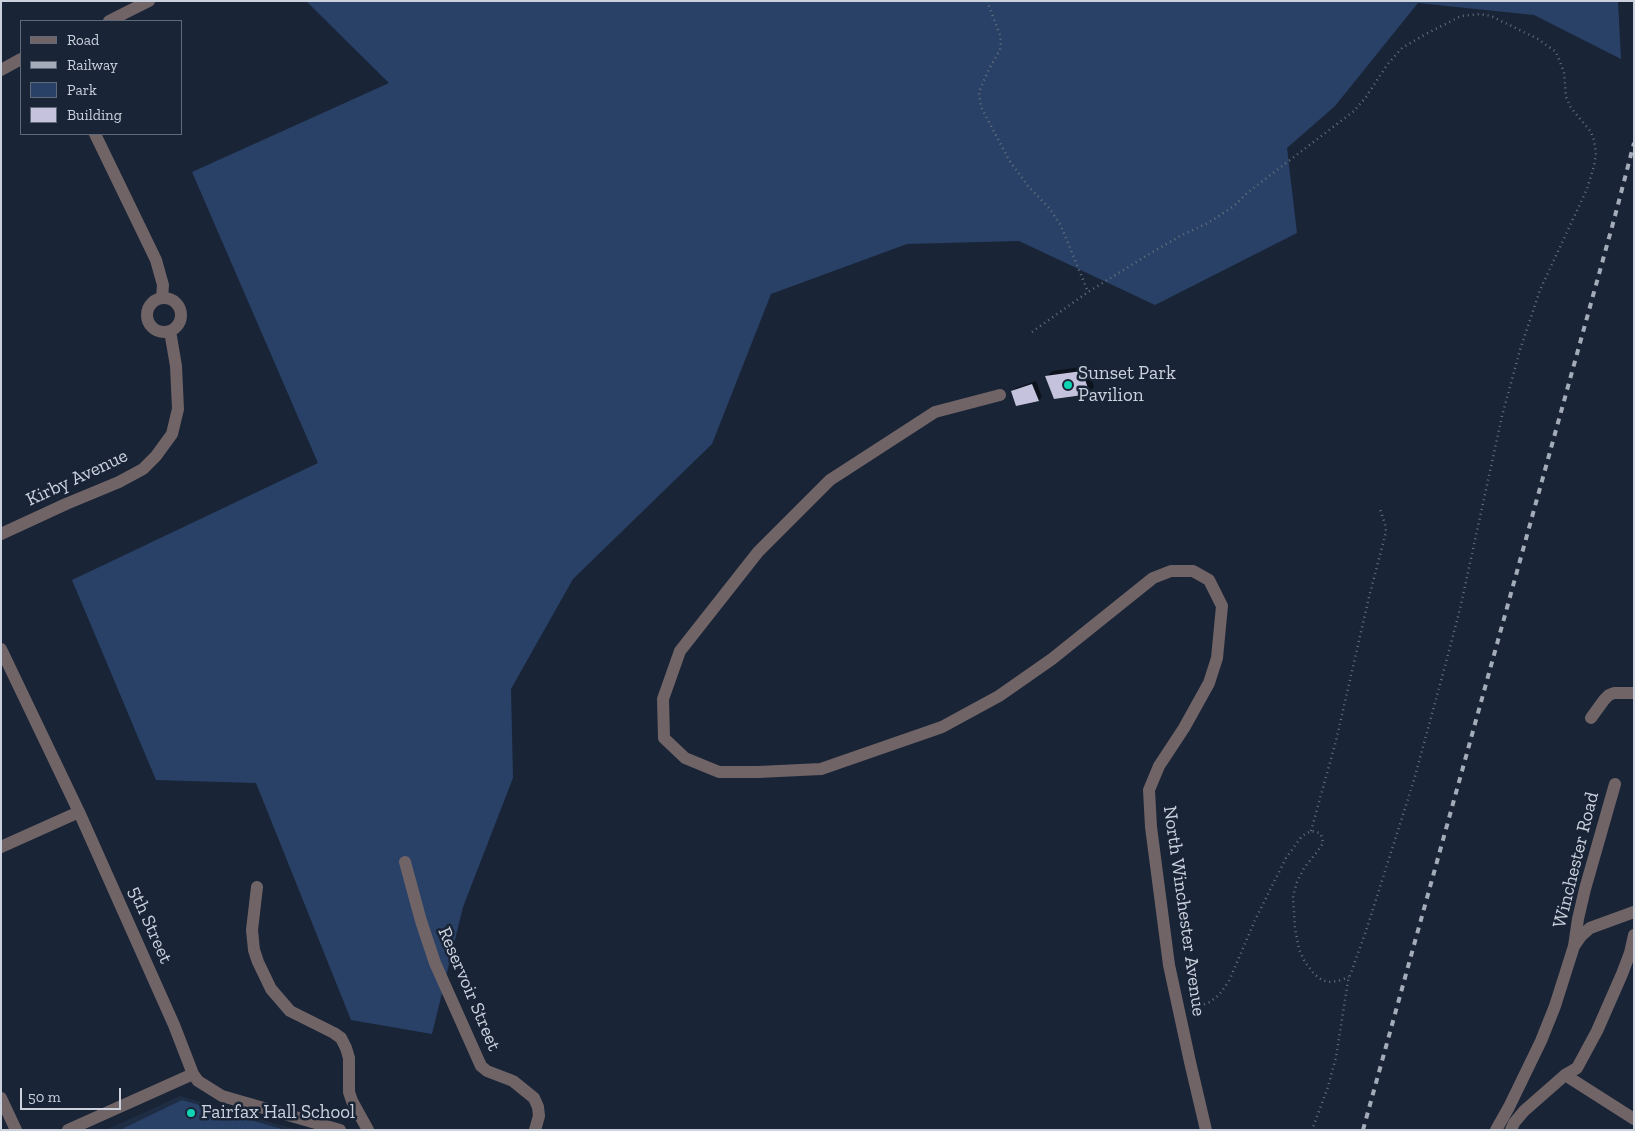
<!DOCTYPE html>
<style>
body{margin:0}
#map{position:relative;width:1635px;height:1131px;overflow:hidden;background:#192436;font-family:"Zilla Slab",serif}
canvas{display:block}
.frame{position:absolute;inset:0;border:2px solid #cbd2de;pointer-events:none}
.legend{position:absolute;left:20px;top:20px;width:162px;height:115px;box-sizing:border-box;background:#192436;border:1px solid #606a79;margin:0;padding:6px 9px;list-style:none;font-size:15px;color:#cbd2de}
.legend li{display:flex;align-items:center;gap:10px;height:25px}
.legend b{width:25px;border:1px solid #606a79}
.scale{position:absolute;left:20px;top:1088px;width:101px;height:22px;box-sizing:border-box;border:2px solid #cbd2de;border-top:0;padding-left:6px;font-size:15px;line-height:18px;white-space:nowrap;color:#cbd2de;-webkit-text-stroke:4px #192436;paint-order:stroke}
</style>
<div id="map">
<canvas width="1635" height="1131"></canvas>
<div class="frame"></div>
<ul class="legend">
<li><b style="height:6px;background:#706466"></b>Road</li>
<li><b style="height:6px;background:#a4acb9"></b>Railway</li>
<li><b style="height:14px;background:#294167"></b>Park</li>
<li><b style="height:14px;background:#c5c2dd"></b>Building</li>
</ul>
<div class="scale">50 m</div>
</div>
<script>
const g = document.querySelector('canvas').getContext('2d');
g.lineJoin = 'round';
function paint(path, color) {
  g.fillStyle = color;
  g.fill(path, 'evenodd');
}
function toPath(rows) {
  const path = new Path2D();
  for (const r of rows) {
    if (r.length === 3) {
      path.moveTo(r[0] + r[2], r[1]);
      path.arc(r[0], r[1], r[2], 0, 2 * Math.PI);
      continue;
    }
    path.moveTo(r[0], r[1]);
    for (let i = 2; i < r.length; i += 2) path.lineTo(r[i], r[i + 1]);
  }
  return path;
}
function trace(path, color, width, dash) {
  g.strokeStyle = color;
  g.lineWidth = width;
  g.lineCap = dash ? 'butt' : 'round';
  g.setLineDash(dash || []);
  g.stroke(path);
}
function write(font, color, halo, rows, align = 'center') {
  g.font = font + ' "Zilla Slab",serif';
  g.lineWidth = 5;
  g.setLineDash([]);
  g.textBaseline = 'middle';
  g.strokeStyle = halo;
  g.fillStyle = color;
  for (const [text, x, y, turn = 0] of rows) {
    g.save();
    g.translate(x, y);
    g.rotate((+turn || 0) * Math.PI / 180);
    g.textAlign = isNaN(turn) ? turn : align;
    if (halo) g.strokeText(text, 0, 0);
    g.fillText(text, 0, 0);
    g.restore();
  }
}
const built = toPath([
 [180,1096,298,1130,106,1130]
]);
const green = toPath([
 [306,1,1618,1,1621,59,1534,15,1418,3,1335,106,1287,148,1297,233,1155,305,1019,241,907,244,771,294,712,444,573,579,511,689,513,778,463,907,432,1034,351,1020,256,783,156,780,72,580,318,463,192,172,389,83],
 [182,1100,285,1130,120,1130]
]);
const shadow = toPath([
 [1088,366,1094,387,1089,393,1047,376,1052,371],
 [1036,381,1042,397,1039,400,1017,404,1013,391,1016,388]
]);
const building = toPath([
 [1082,371,1090,394,1054,399,1045,376],
 [1032,384,1039,401,1016,406,1011,391]
]);
const path = toPath([
 [987,1,1000,35,1001,42,1000,50,989,69,979,92,981,107,1009,160,1028,186,1050,209,1061,226,1088,292],
 [1032,332,1088,292,1151,253,1182,235,1208,223,1234,206,1247,193,1354,111,1366,97,1387,65,1402,48,1424,35,1461,16,1480,14,1491,16,1538,39,1556,52,1564,72,1566,97,1571,108,1591,132,1594,140,1596,153,1594,166,1587,189,1540,290,1520,350,1502,416,1460,609,1445,666,1414,780,1366,931,1348,981,1336,1057,1328,1087,1312,1130],
 [1311,831,1336,741,1369,597,1386,532,1385,524,1380,509],
 [1190,1010,1210,1002,1219,995,1229,981,1255,920,1286,858,1302,836,1311,831,1320,833,1322,837,1323,843,1317,852,1304,868,1297,882,1293,896,1295,928,1299,949,1305,962,1314,974,1322,980,1329,982,1338,981,1349,977]
]);
const minor = toPath([
 [109,21,149,1],
 [1,70,21,59],
 [95,134,156,260,163,285,162,298],
 [164,315,17],
 [1000,395,935,412,830,480,758,552,680,651,663,699,664,738,685,758,719,772,758,772,821,769,942,727,999,696,1052,659,1153,578,1171,571,1193,571,1209,580,1222,606,1217,658,1209,683,1184,728,1159,766,1149,790,1151,827,1169,965,1190,1062,1206,1130],
 [1,534,66,504,119,482,143,469,156,456,172,434,178,409,176,366,170,331],
 [1,649,79,812,174,1025,193,1074,198,1081,222,1096,340,1130],
 [1591,718,1604,700,1609,695,1614,693,1634,693],
 [1,847,79,812],
 [405,862,421,921,435,963,481,1066,487,1071,513,1081,534,1098,538,1107,539,1116,535,1130],
 [257,887,252,930,254,950,258,962,271,989,290,1011,334,1033,341,1038,346,1048,349,1058,349,1092,352,1101,368,1130],
 [1574,946,1578,919,1585,889,1615,784],
 [1565,1075,1634,1119],
 [1,1098,16,1130],
 [68,1130,193,1074],
 [1496,1130,1509,1107,1541,1041,1555,1006,1574,946,1581,936,1590,928,1634,912],
 [1511,1130,1514,1123,1524,1111,1565,1075,1577,1068,1597,1031,1622,974,1630,953,1634,935]
]);
const rail = toPath([
 [1363,1130,1615,216,1634,143]
]);
const markers = [
 [1068,385,5,"#10d5b4"],
 [191,1113,5,"#10d5b4"]
];
const poiNames = [
 ["Sunset Park",1078,374],
 ["Pavilion",1078,396],
 ["Fairfax Hall School",201,1113]
];
const streetNames = [
 ["Kirby Avenue",77,478,-25],
 ["Winchester Road",1576,860,-76],
 ["North Winchester Avenue",1184,911,82],
 ["5th Street",150,925,66],
 ["Reservoir Street",469,989,67]
];
paint(built, '#1f2d44');
paint(green, '#294167');
paint(shadow, '#0007');
paint(building, '#c5c2dd');
trace(path, '#66707f', 2.5, [1, 4]);
trace(minor, '#706466', 12);
trace(rail, '#a4acb9', 4, [6, 6]);
for (const [x, y, r, color] of markers) {
  const dot = new Path2D();
  dot.arc(x, y, r, 0, 2 * Math.PI);
  g.fillStyle = color;
  g.fill(dot);
  trace(dot, '#192436', 2);
}
write('19px', '#cbd2de', '#192436', poiNames, 'left');
write('19px', '#cbd2de', '#192436', streetNames);
</script>
